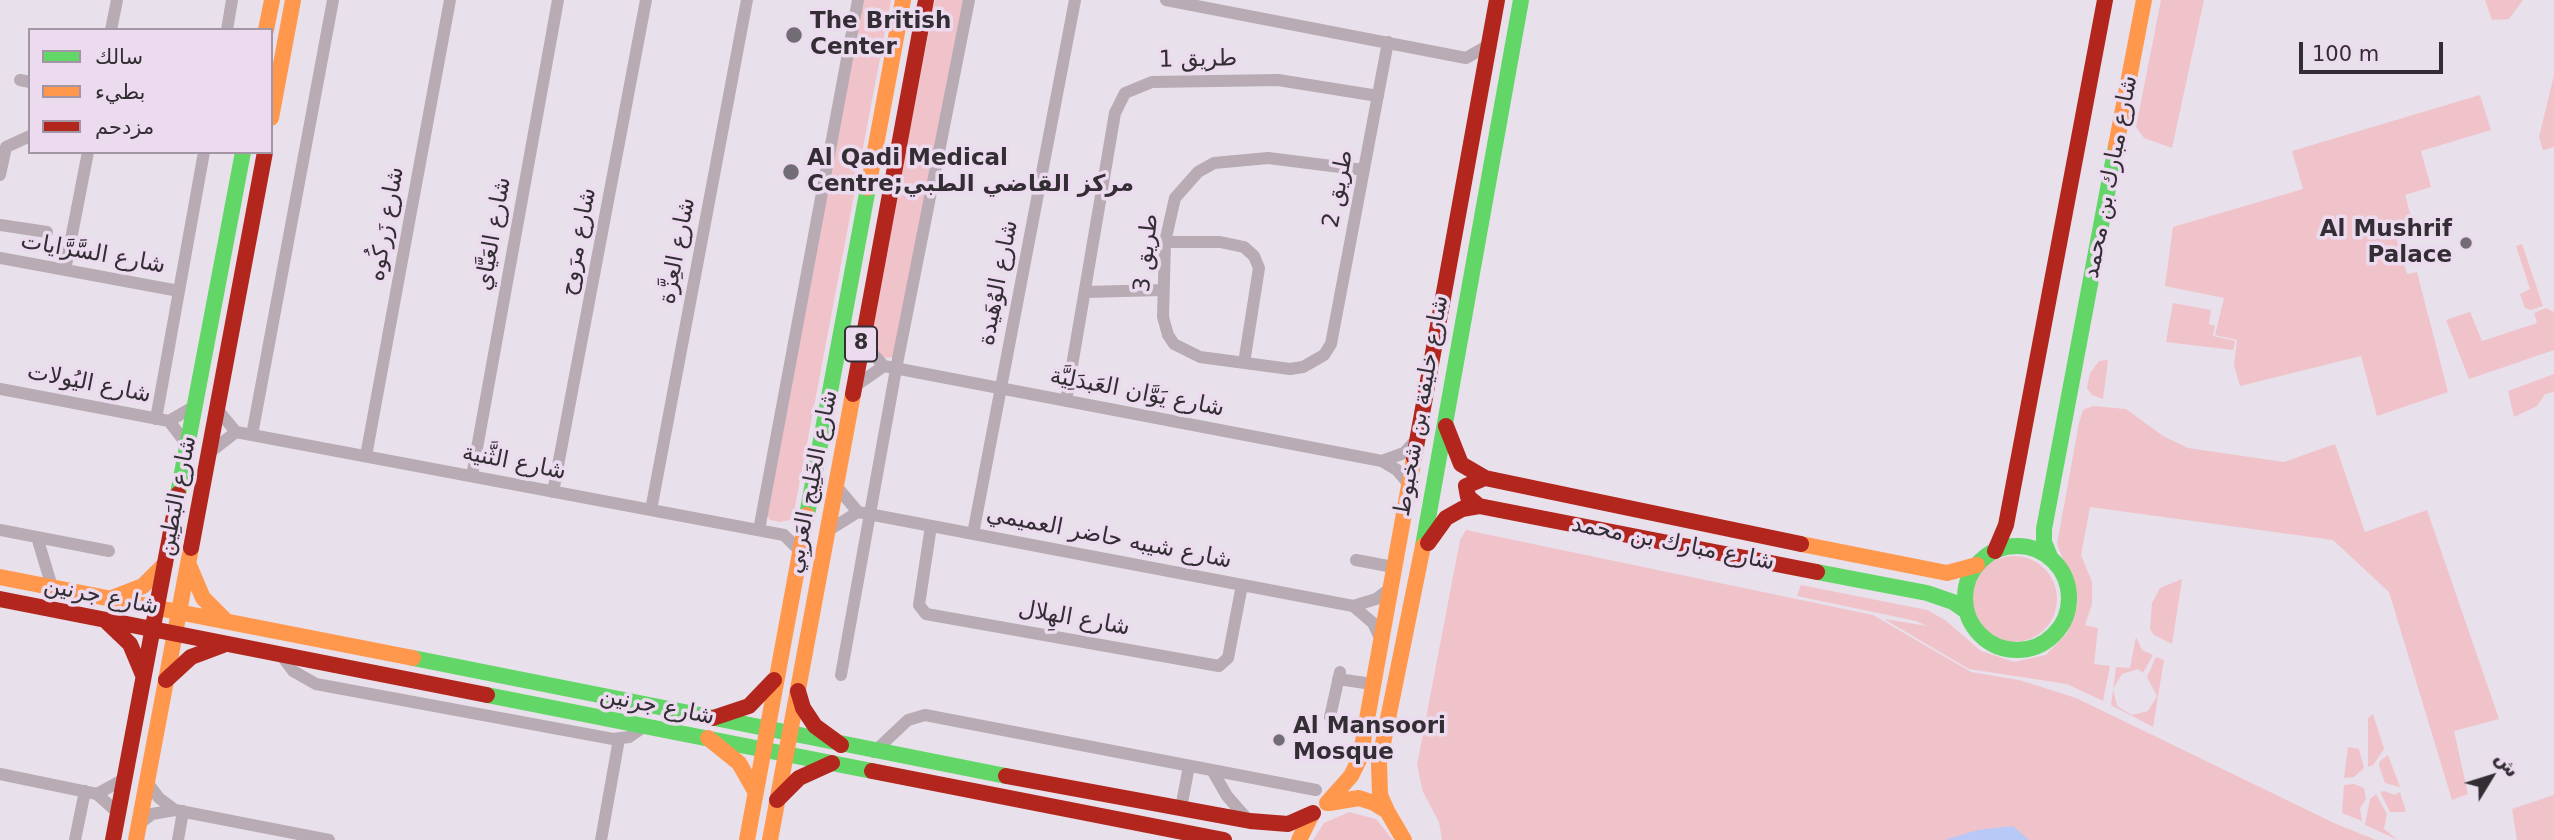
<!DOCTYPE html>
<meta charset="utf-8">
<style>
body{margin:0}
#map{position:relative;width:2554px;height:840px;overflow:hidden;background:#e8e0ea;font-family:"DejaVu Sans",Vazirmatn,sans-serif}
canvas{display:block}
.legend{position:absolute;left:28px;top:28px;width:245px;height:126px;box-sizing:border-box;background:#ecdbef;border:2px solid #a295a4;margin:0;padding:9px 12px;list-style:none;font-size:21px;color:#332d34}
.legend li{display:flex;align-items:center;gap:14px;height:35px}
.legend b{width:35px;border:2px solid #a295a4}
.north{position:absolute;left:2456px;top:742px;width:70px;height:70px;-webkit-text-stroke:5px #ecdbef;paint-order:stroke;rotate:52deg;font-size:19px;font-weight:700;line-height:28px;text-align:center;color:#332d34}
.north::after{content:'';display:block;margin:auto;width:24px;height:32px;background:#332d34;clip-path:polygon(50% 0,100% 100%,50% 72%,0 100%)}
.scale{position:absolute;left:2299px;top:42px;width:144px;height:32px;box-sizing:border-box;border:4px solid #332d34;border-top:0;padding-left:9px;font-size:21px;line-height:24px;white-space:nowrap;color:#332d34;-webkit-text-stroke:5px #ecdbef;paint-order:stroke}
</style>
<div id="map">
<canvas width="2554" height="840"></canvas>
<ul class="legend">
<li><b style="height:9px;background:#63d668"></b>سالك</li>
<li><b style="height:9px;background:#ff974d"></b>بطيء</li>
<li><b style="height:9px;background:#b3261e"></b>مزدحم</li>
</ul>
<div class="north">ش</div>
<div class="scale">100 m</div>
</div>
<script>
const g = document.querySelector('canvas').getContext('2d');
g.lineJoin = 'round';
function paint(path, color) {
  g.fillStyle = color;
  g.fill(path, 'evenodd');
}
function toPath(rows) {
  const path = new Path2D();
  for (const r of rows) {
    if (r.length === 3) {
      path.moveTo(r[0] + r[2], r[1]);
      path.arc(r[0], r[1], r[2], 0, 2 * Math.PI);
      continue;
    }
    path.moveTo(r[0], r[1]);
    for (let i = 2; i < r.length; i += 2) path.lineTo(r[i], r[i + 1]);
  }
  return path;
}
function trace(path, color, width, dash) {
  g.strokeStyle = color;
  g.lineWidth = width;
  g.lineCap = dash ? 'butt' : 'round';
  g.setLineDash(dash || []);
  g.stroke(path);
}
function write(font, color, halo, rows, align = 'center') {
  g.font = font + ' "DejaVu Sans",Vazirmatn,sans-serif';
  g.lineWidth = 7;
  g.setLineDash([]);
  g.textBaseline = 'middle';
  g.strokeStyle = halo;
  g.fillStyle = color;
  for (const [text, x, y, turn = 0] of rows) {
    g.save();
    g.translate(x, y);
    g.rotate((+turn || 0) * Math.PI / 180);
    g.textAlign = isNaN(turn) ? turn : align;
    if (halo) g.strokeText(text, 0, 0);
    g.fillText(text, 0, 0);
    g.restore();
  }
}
const green = toPath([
 [858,0,891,0,794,512,790,520,780,522,770,520,764,510],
 [935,0,965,0,893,357,887,358,878,356,869,340],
 [2161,0,2204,0,2172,148,2144,138,2136,127],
 [2485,0,2523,0,2509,19,2492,20],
 [2554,75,2554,147,2543,150,2539,137],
 [2480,95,2491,130,2421,151,2431,187,2405,195,2415,231,2396,237,2407,274,2417,272,2448,392,2377,416,2361,356,2240,386,2234,365,2237,340,2215,335,2224,298,2165,286,2173,227,2303,189,2292,151],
 [2522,244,2543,306,2531,310,2525,308,2520,294,2530,289,2516,246],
 [2173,303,2211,310,2209,324,2215,326,2213,336,2235,341,2233,350,2166,342],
 [2546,308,2554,312,2554,350,2469,379,2446,320,2470,312,2482,341,2537,323,2534,313],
 [2108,360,2103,399,2092,395,2087,388,2090,373,2099,361],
 [2554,374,2554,392,2545,394,2537,406,2514,417,2508,391],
 [2093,406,2126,409,2163,436,2188,448,2284,462,2335,444,2365,532,2427,510,2499,719,2454,731,2468,794,2452,800,2389,592,2333,540,2090,507,2081,555,2092,582,2092,604,2085,625,2098,628,2094,664,2110,666,2103,701,2067,684,1969,669,1884,619,1927,626,1916,621,1797,596,1801,585,1927,610,1945,620,1981,651,2014,662,2046,655,2067,633,2077,606,2076,592,2057,544,2079,423,2083,410],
 [1466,530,1873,615,1971,672,2019,680,2076,698,2334,823,2376,840,1442,840,1439,822,1423,792,1417,765,1460,540],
 [2014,599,43],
 [2182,579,2177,612,2172,644,2154,635,2150,629,2152,603,2160,588],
 [2136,637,2142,650,2153,655,2143,673,2138,669,2122,674,2113,689,2117,706,2132,715,2148,711,2157,696,2147,677,2156,657,2164,660,2153,727,2111,705,2116,667,2130,668],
 [2373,714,2384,749,2373,765,2368,767,2368,718],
 [2348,747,2359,749,2364,768,2354,777,2344,778],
 [2388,755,2400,787,2385,783,2379,766,2380,761],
 [2354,784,2364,788,2366,799,2360,808,2362,821,2342,813,2344,785],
 [2384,791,2395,795,2400,792,2406,812,2390,812,2380,792],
 [2376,794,2387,814,2384,829,2398,840,2365,825,2370,799],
 [2554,795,2554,840,2517,840,2512,809],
 [1349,812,1376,819,1393,840,1313,840,1324,823]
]);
const water = toPath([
 [2013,826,2029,840,1944,840,1978,830]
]);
const street = toPath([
 [1166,0,1466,58,1489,45],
 [111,30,117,0],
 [227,30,232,0],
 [20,80,30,82],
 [1364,170,1268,158,1214,163,1198,172,1175,198,1165,242,1163,317,1168,335,1174,344,1200,357,1290,369,1303,367,1324,355,1331,344,1388,42],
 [0,175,6,147,30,136],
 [0,225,47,232],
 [1165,242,1220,242,1244,247,1254,256,1259,268,1244,363],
 [0,258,179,291],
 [65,270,88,152],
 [1086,292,1162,290],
 [862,342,884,366,1382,461,1397,470,1408,483],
 [855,386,884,366],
 [0,389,169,421,188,446],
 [1066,401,1115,113,1125,93,1152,82,1278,80,1378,96],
 [217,409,236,432,784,535,800,551],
 [156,419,204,152],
 [169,421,195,406],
 [252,435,333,0],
 [209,453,236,432],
 [366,456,450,0],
 [1382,461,1404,453,1416,440],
 [472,476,558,0],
 [836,486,858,512,1353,606,1373,623,1380,638],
 [553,492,646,0],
 [651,510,747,0],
 [931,526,919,605,926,614,1219,666,1228,658,1242,585],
 [0,530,109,551],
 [759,530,858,0],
 [829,530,858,512],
 [973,534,1075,0],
 [37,537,52,587],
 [1356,560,1393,567],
 [1353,606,1376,599,1388,590],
 [281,655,293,671,316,684,613,739,629,737,645,726],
 [841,675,896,369,969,0],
 [1338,679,1372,684],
 [1330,717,1340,672],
 [874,752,908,720,925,715,1316,790],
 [1212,770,1227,796,1249,821],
 [0,774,97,794,118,813],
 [147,782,159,798,175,810],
 [97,794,124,779],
 [1181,808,1189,766],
 [139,824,152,814,175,810,329,840],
 [75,840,85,791],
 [178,840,183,811],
 [601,840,619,739]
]);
const fast = toPath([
 [178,494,243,152],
 [807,515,868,188],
 [1423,546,1521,0],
 [2017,598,52],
 [2051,559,2044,542,2044,529,2116,146],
 [1817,572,1927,593,1953,602,1966,611],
 [413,658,1006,776],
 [487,695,872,771]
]);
const slow = toPath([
 [266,30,272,0],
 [271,118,293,0],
 [2116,146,2144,0],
 [868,188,903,0],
 [1801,544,1947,573,1977,565],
 [189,565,203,598,226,621],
 [0,577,413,658],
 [112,598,143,586,165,564],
 [708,738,739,763,755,791],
 [1327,803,1351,776,1360,758,1414,458],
 [1329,803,1359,798,1374,803,1387,811,1404,840],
 [1387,811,1380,795,1379,763,1423,546],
 [136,840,191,548],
 [747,840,807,515],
 [770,840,853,394],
 [1299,840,1311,816]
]);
const jam = toPath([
 [853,394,926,0],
 [1446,426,1461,464,1485,478,1801,544],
 [1414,458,1497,0],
 [1479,506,1468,497,1466,486,1485,478],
 [1428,543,1446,518,1462,509,1479,506,1817,572],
 [191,548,265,152],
 [1995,551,2006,525,2105,0],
 [0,599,487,695],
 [107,622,130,644,143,675],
 [166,680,191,657,223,645],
 [798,691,803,708,815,726,841,745],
 [713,718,749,706,774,680],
 [872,771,1224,840],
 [1006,776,1250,821,1288,824,1313,813],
 [777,800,799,778,832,763],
 [113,840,178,494]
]);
const markers = [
 [794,35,9,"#726c74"],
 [791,172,9,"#726c74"],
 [2466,243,7,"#726c74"],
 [1279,740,7,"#726c74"]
];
const shields = [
 [861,344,32]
];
const shieldNames = [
 ["8",861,344]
];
const poiNames = [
 ["The British",810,22],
 ["Center",810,48],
 ["Al Qadi Medical",807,159],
 ["Centre;مركز القاضي الطبي",807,185],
 ["Al Mushrif",2452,230,"right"],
 ["Palace",2452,256,"right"],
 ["Al Mansoori",1293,727],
 ["Mosque",1293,753]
];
const streetNames = [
 ["طريق 1",1198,60,-1],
 ["شارع مبارك بن محمد",2111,177,-79],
 ["طريق 2",1339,189,-79],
 ["شارع زَركُوه",387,224,-80],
 ["شارع العَيَّاي",494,234,-80],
 ["شارع مرَوح",579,242,-79],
 ["شارع العِزَّة",678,251,-79],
 ["طريق 3",1147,253,-84],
 ["شارع السَّرَّايات",93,254,10],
 ["شارع الوُهَيدة",999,283,-79],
 ["شارع اليُولات",89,384,11],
 ["شارع يَوَّان العَبدَلِيَّة",1137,393,11],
 ["شارع خليفة بن شخبوط",1422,406,-80],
 ["شارع الثَّنية",514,463,11],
 ["شارع الخَلِيج العَربِي",813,482,-79],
 ["شارع البَطِين",178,496,-79],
 ["شارع شيبه حاضر العميمي",1109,538,11],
 ["شارع مبارك بن محمد",1673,544,11],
 ["شارع جرنين",101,597,11],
 ["شارع الهِلال",1074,619,10],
 ["شارع جرنين",657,707,11]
];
paint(green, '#f0c3ca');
paint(water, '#b9c9f7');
trace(street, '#b8abb3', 12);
trace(fast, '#63d668', 16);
trace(slow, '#ff974d', 16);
trace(jam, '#b3261e', 16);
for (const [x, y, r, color] of markers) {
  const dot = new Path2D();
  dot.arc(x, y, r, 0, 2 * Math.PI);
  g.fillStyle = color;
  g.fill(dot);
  trace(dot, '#ecdbef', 2.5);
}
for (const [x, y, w] of shields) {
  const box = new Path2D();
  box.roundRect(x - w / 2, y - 17.5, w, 35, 5);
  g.fillStyle = '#ecdbef';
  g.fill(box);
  trace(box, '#332d34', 2);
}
write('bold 21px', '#332d34', null, shieldNames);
write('bold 23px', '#332d34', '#ecdbef', poiNames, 'left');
write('23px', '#332d34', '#ecdbef', streetNames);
</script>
